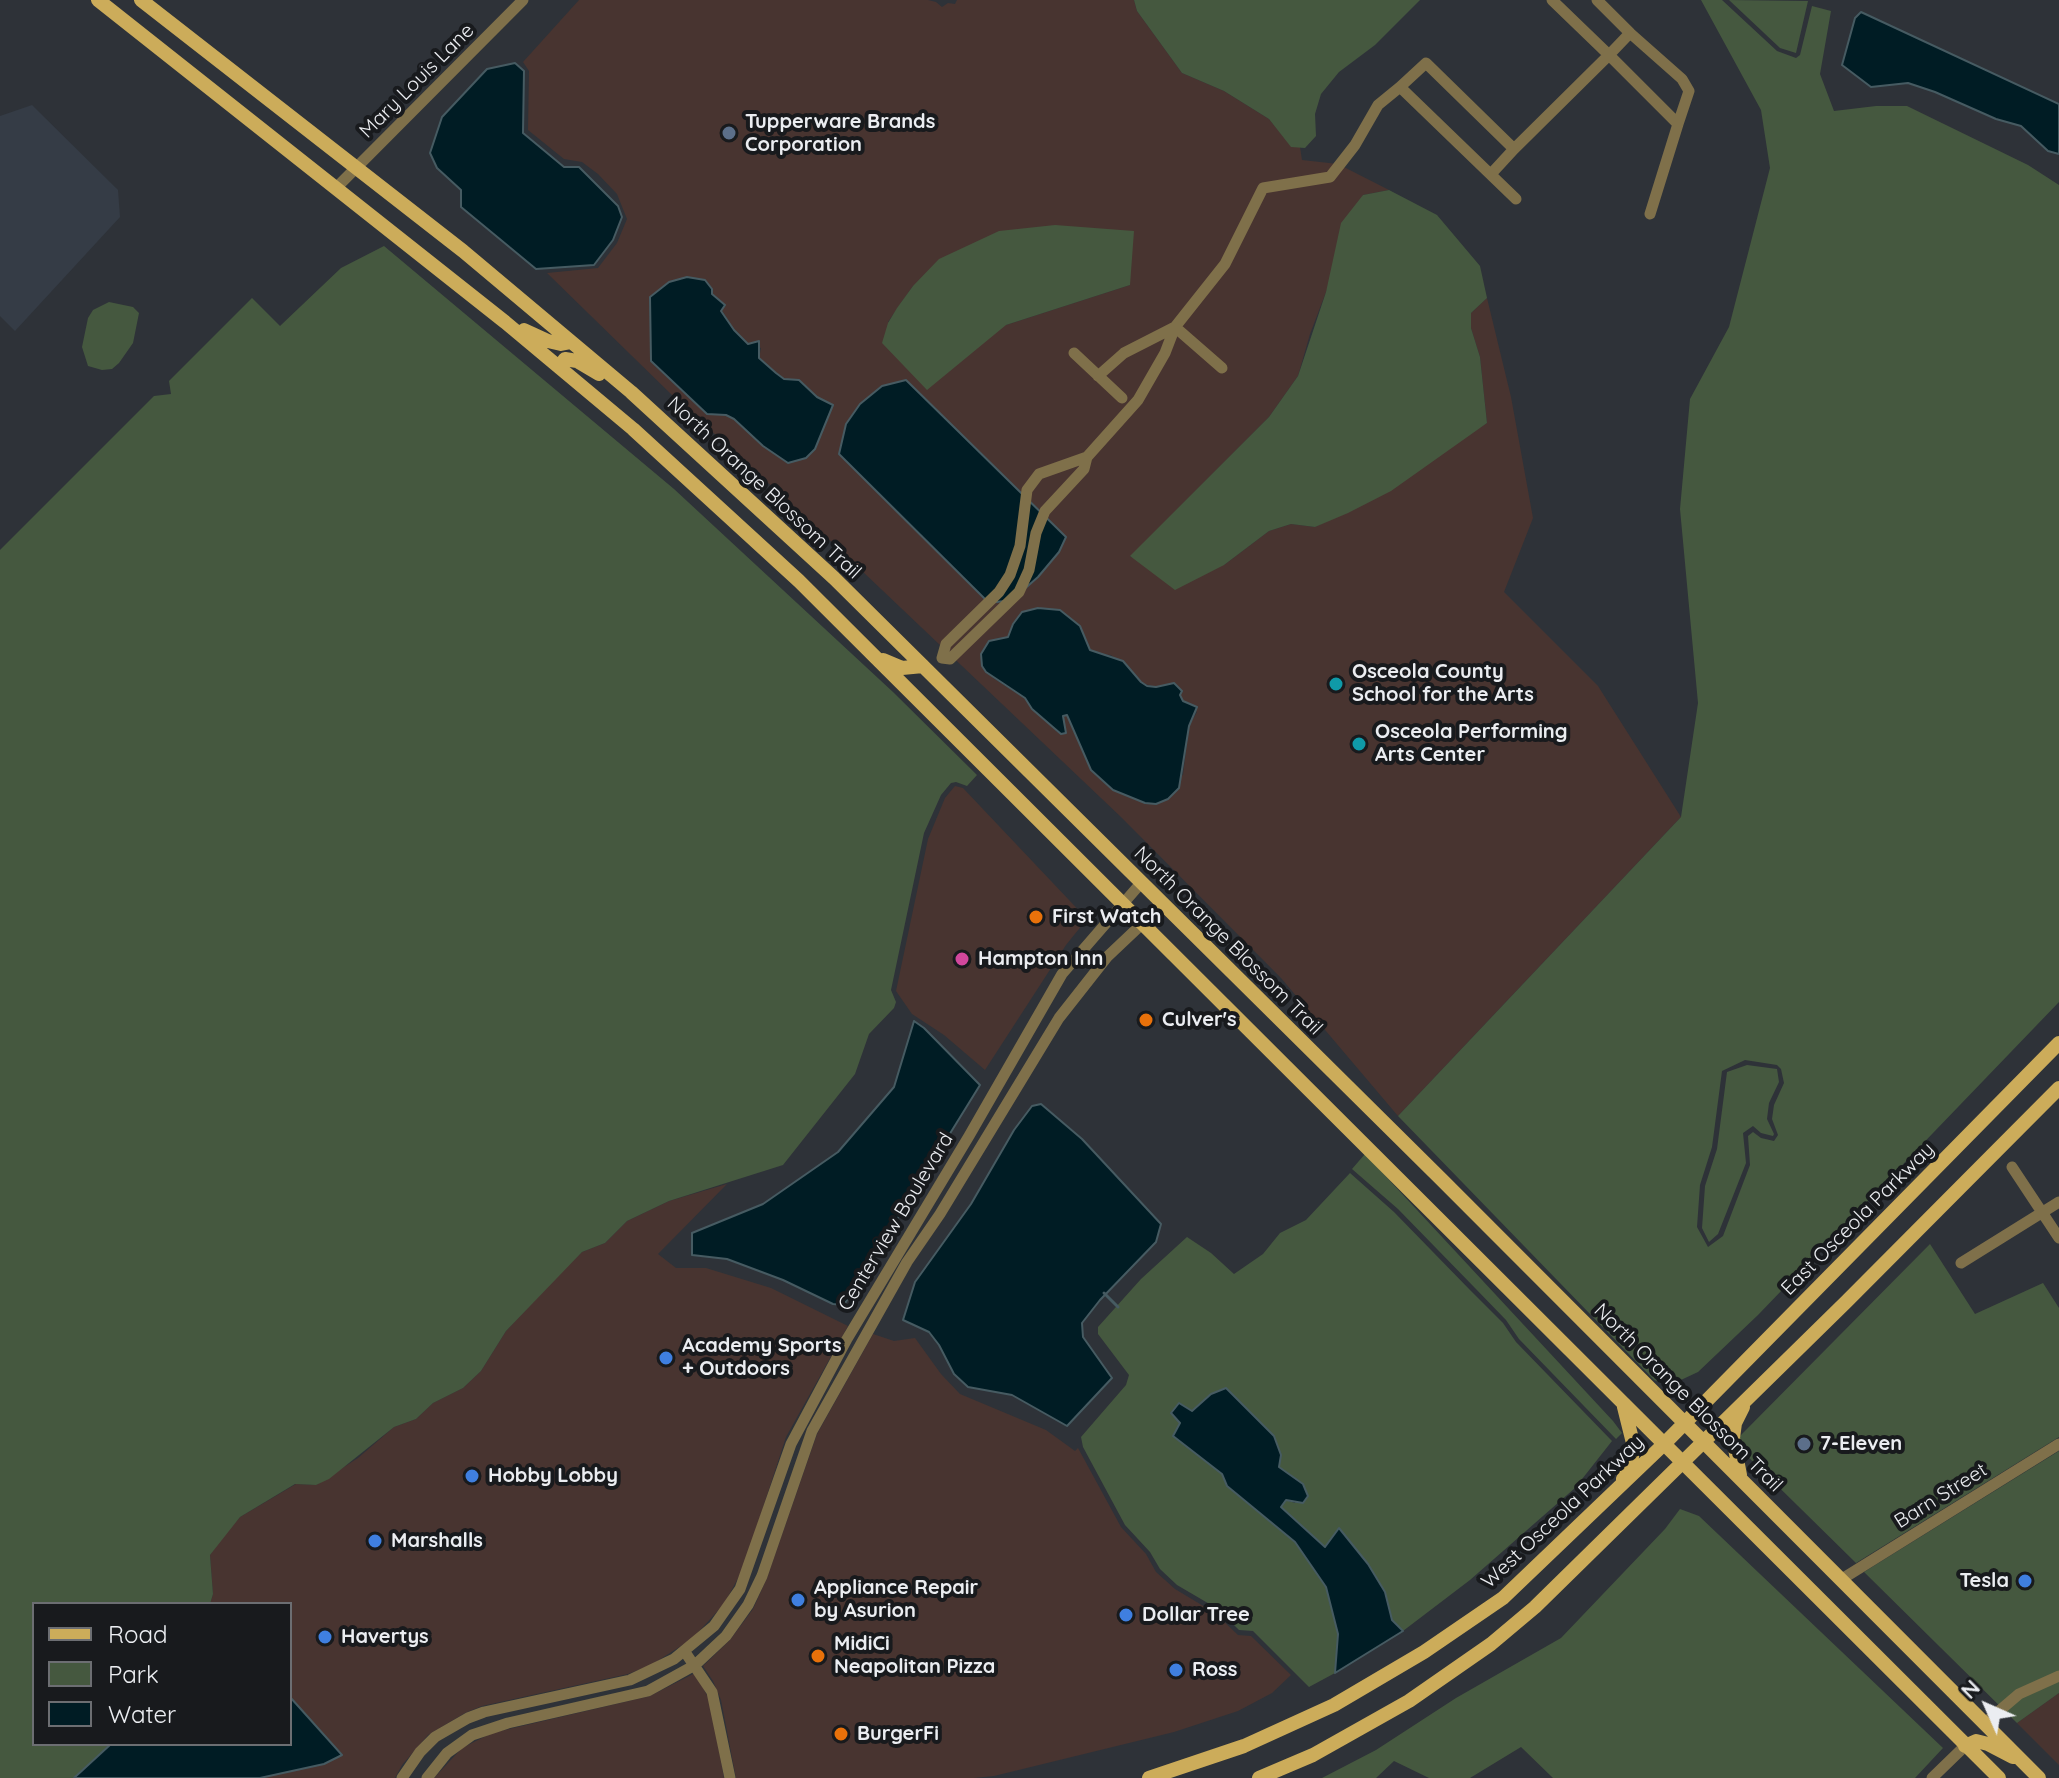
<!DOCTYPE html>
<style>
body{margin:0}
#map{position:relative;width:2059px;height:1778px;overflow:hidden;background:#2e3238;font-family:Quicksand,sans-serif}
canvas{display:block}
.legend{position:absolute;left:32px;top:1602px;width:260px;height:144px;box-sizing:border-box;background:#181a1d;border:2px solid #6c6e72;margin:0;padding:10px 14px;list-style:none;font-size:24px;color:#ebedf1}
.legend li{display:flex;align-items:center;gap:16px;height:40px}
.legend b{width:40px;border:2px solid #6c6e72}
.north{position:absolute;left:1947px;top:1666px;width:80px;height:80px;-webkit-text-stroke:6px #181a1d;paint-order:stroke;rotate:315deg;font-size:22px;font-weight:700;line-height:32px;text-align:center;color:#ebedf1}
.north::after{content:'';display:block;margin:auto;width:28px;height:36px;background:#ebedf1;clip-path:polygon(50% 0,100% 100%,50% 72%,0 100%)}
</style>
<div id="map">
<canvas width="2059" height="1778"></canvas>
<ul class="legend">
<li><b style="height:10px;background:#ccac5a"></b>Road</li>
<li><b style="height:22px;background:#45583f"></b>Park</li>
<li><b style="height:22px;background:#001c24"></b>Water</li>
</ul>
<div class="north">N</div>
</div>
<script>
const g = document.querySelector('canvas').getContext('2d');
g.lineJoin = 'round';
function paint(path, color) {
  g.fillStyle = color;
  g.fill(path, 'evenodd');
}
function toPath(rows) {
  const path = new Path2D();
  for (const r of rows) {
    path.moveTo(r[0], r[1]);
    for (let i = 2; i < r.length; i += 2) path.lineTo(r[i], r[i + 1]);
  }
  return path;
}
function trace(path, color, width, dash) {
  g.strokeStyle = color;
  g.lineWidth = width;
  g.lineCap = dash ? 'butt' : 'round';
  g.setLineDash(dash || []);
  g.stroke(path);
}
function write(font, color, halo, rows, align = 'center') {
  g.font = font + ' Quicksand,sans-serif';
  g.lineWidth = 8;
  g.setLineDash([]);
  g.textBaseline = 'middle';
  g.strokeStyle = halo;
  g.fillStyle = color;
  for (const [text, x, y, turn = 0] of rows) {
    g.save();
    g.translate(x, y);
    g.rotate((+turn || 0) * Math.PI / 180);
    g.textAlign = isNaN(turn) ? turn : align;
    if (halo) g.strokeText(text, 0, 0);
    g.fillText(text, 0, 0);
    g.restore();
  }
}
const commercial = toPath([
 [579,0,928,0,936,2,942,7,948,3,955,4,957,0,1134,0,1137,11,1182,73,1224,91,1269,119,1291,146,1300,147,1302,160,1338,164,1389,190,1363,195,1310,334,1298,376,1269,417,1130,557,1224,565,1269,531,1291,524,1315,527,1331,519,1487,423,1480,357,1471,328,1471,313,1487,298,1511,397,1533,518,1504,592,1598,686,1681,817,1398,1116,1281,978,1121,817,801,513,673,396,547,273,598,268,617,243,627,219,617,194,598,174,582,162,564,159,528,130,529,71,523,62],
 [1130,285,1006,325,888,322,913,286],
 [712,289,712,294,734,330,748,344,761,348,759,358,784,379,799,380,817,397,833,405,763,446,734,419,726,415,707,414,655,366,652,361,652,331],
 [1013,624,1080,626,1090,650,1097,654,1111,655,1141,683,1156,687,1175,683,1183,701,1197,712,1189,726,1183,775,1123,793,1113,790,1091,769,1067,715,1063,716,1063,724,1057,732,1050,723,1032,709,1025,698,993,678,997,638,1008,637],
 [955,786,963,788,1087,919,1066,945,985,1070,944,1035,912,1014,896,991,928,839,945,798],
 [727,1184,658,1254,676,1268,706,1268,771,1288,848,1326,786,1437,743,1569,724,1604,692,1639,651,1665,628,1674,482,1706,465,1713,428,1735,402,1765,395,1778,260,1778,324,1764,342,1754,290,1697,290,1604,210,1604,213,1594,210,1555,221,1538,240,1517,296,1484,316,1485,358,1458,394,1427,416,1419,433,1403,463,1388,481,1371,506,1331,566,1267,582,1252,605,1243,627,1221,669,1201],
 [873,1334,894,1341,915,1338,941,1374,960,1394,1046,1430,1075,1451,1078,1448,1121,1527,1146,1554,1156,1572,1175,1589,1215,1613,1238,1635,1251,1636,1291,1675,1272,1693,1238,1711,1174,1732,994,1776,974,1778,736,1778,721,1700,713,1681,703,1666,730,1640,753,1609,767,1578,817,1434],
 [695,1673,710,1701,724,1778,434,1778,462,1748,492,1733,650,1696],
 [2059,1693,2059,1765,2017,1723]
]);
const built = toPath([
 [32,105,118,190,120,217,15,331,0,316,0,116]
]);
const green = toPath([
 [1134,0,1420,0,1375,45,1339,72,1321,94,1315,114,1316,136,1305,148,1291,147,1269,119,1224,91,1182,73,1137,11],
 [1701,0,1722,0,1777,51,1796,58,1800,55,1812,6,1831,11,1820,74,1834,111,1876,106,1907,106,2028,165,2059,185,2059,1002,1758,1315,1698,1372,1668,1386,1654,1380,1398,1116,1681,817,1698,703,1680,509,1690,399,1729,327,1770,168,1761,110],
 [1745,1060,1777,1065,1781,1069,1784,1083,1774,1105,1772,1119,1778,1135,1774,1141,1761,1138,1753,1132,1748,1136,1750,1165,1723,1236,1708,1247,1697,1227,1700,1185,1712,1147,1722,1071],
 [1729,0,1808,1,1796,53,1780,48],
 [1389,190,1437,215,1480,266,1487,298,1471,313,1471,328,1480,357,1487,423,1391,491,1348,513,1315,527,1291,524,1269,531,1224,565,1175,590,1130,556,1269,417,1298,376,1326,292,1341,223,1363,195],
 [1055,225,1134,231,1130,285,1006,325,927,390,882,343,888,323,897,308,913,286,939,259,999,231],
 [384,246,674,489,893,692,977,775,967,786,956,782,951,783,941,795,924,833,891,990,896,1002,894,1008,869,1034,855,1074,783,1165,669,1201,627,1221,605,1243,582,1252,506,1331,481,1371,463,1388,433,1403,416,1419,394,1427,329,1479,316,1485,295,1484,240,1517,210,1555,213,1594,210,1604,34,1604,34,1744,111,1744,74,1778,0,1778,0,550,154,396,171,394,169,381,252,298,280,326,341,268],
 [109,302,133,307,139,313,133,343,119,363,112,369,102,370,88,366,82,347,88,318,93,310],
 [1747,1065,1777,1069,1779,1082,1769,1103,1767,1119,1774,1134,1773,1136,1761,1133,1753,1126,1743,1133,1746,1163,1718,1234,1709,1242,1702,1228,1705,1186,1717,1149,1727,1072],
 [1365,1154,1613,1421,1622,1433,1616,1439,1519,1339,1506,1320,1474,1287,1398,1209,1352,1169],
 [1350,1173,1394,1212,1470,1290,1503,1323,1516,1342,1612,1441,1575,1488,1470,1580,1403,1631,1392,1620,1385,1592,1339,1528,1325,1547,1281,1507,1286,1500,1295,1503,1303,1484,1279,1467,1211,1394,1192,1411,1179,1403,1180,1423,1222,1474,1227,1486,1295,1542,1326,1587,1338,1634,1335,1673,1309,1687,1253,1631,1239,1630,1218,1609,1177,1585,1160,1569,1150,1552,1125,1525,1083,1447,1081,1437,1126,1385,1129,1375,1098,1334,1098,1327,1141,1279,1187,1237,1211,1253,1234,1274,1263,1254,1280,1233,1306,1220],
 [1930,1244,1975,1314,2043,1283,2059,1308,2059,1437,1856,1563,1739,1448,1739,1437],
 [2059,1451,2059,1693,2017,1723,1864,1572],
 [1680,1509,1699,1516,1943,1748,1915,1778,1553,1778,1521,1747,1470,1778,1429,1778,1394,1761,1376,1778,1322,1778,1376,1750,1456,1698,1561,1638,1665,1529]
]);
const water = toPath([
 [1861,12,2059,104,2059,154,2048,151,2021,126,1996,119,1935,92,1908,83,1871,87,1842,65,1855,18,1861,12],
 [515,63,524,71,523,133,564,167,579,167,618,206,622,217,613,240,594,265,536,269,461,207,461,190,437,168,430,153,442,117,487,69,515,63],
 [687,277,705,280,712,289,712,294,725,305,721,311,734,330,748,344,759,341,759,358,776,373,784,379,799,380,817,397,833,405,815,449,806,458,788,463,763,446,734,419,726,415,707,414,651,361,650,297,669,282,687,277],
 [906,380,1066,537,1059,552,1038,577,1012,600,989,603,839,454,846,424,860,404,882,386,906,380],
 [1038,608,1060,610,1080,626,1090,650,1123,661,1141,682,1147,686,1156,687,1174,683,1182,691,1180,695,1183,701,1197,707,1189,726,1179,788,1168,799,1156,804,1145,803,1113,790,1091,770,1067,715,1063,716,1066,733,1061,734,1032,709,1025,698,986,672,982,666,981,654,989,641,1008,637,1013,624,1022,612,1038,608],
 [914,1021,924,1028,980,1085,844,1305,833,1304,783,1280,727,1259,692,1255,692,1233,763,1204,838,1152,894,1087,914,1021],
 [1041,1104,1082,1139,1161,1224,1156,1242,1100,1300,1082,1323,1083,1337,1112,1378,1067,1426,1012,1395,968,1387,954,1374,939,1345,929,1332,903,1320,915,1282,971,1204,1014,1130,1032,1106,1041,1104],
 [1226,1388,1274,1436,1281,1455,1279,1467,1303,1484,1308,1496,1303,1503,1286,1500,1281,1507,1325,1547,1339,1528,1368,1564,1385,1592,1392,1620,1403,1631,1335,1673,1338,1634,1326,1587,1295,1542,1227,1486,1222,1474,1173,1436,1180,1423,1171,1413,1179,1403,1192,1411,1211,1394,1226,1388],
 [290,1697,342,1755,324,1764,260,1778,74,1778,111,1744,290,1744,290,1697]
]);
const stream = toPath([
 [1104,1293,1118,1307]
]);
const minor = toPath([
 [1552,0,1609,55,1630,33,1682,79,1689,91,1678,124],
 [1597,0,1630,33],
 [1400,87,1426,63,1514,149,1491,174],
 [1514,149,1609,55,1678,124,1650,214],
 [337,187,523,0],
 [1074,353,1122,398],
 [1098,376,1124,353,1175,327,1222,368],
 [1087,457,1039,474,1027,490,1020,546,1010,575,999,592,946,644,942,658,950,659,1019,592,1029,570,1036,533,1045,511,1084,469,1087,457,1138,400,1165,353,1175,327,1225,264,1263,188,1330,177,1355,145,1378,105,1400,87,1516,199],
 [2012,1167,2059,1238],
 [1961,1263,2059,1202],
 [1842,1579,2059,1444],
 [685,1652,712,1692,730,1778],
 [1985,1723,2019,1694,2059,1676],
 [402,1778,420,1752,435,1737,468,1718,484,1712,630,1680,674,1659,714,1626,740,1589,791,1444,847,1339,969,1136,1062,974,1141,883],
 [427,1778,447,1753,472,1735,508,1723,648,1691,695,1665,726,1636,748,1605,762,1576,812,1431,907,1262,940,1214,1059,1018,1107,957,1162,905],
 [1932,1778,1965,1746]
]);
const major = toPath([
 [98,0,505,322,633,429,799,581,1999,1778],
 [141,0,463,251,631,392,834,578,1441,1179,2039,1778],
 [524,330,548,341,561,344,571,342],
 [559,367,565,359,577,361,599,374],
 [883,660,902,668,923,666],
 [1740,1475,1733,1438,1735,1423,1743,1407],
 [1623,1479,1630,1466,1634,1447,1624,1407],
 [1965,1746,1976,1741,1988,1744,2013,1757],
 [1149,1778,1244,1746,1334,1705,1424,1652,1503,1598,1663,1445,2059,1043],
 [1259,1778,1313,1755,1409,1701,1491,1644,1535,1607,1846,1302,2059,1088]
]);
const markers = [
 [729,133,8,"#5c6f8a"],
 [1336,684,8,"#0f9aa8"],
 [1359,744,8,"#0f9aa8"],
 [1036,917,8,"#e8710a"],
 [962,959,8,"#d1479c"],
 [1146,1020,8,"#e8710a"],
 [666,1358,8,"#3f7fe0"],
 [1804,1444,8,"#5c6f8a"],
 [472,1476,8,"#3f7fe0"],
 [375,1541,8,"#3f7fe0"],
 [2025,1581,8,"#3f7fe0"],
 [798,1600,8,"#3f7fe0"],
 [1126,1615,8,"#3f7fe0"],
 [325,1637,8,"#3f7fe0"],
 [818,1656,8,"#e8710a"],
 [1176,1670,8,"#3f7fe0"],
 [841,1734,8,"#e8710a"]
];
const streetNames = [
 ["Mary Louis Lane",417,81,-45],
 ["North Orange Blossom Trail",764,488,43],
 ["North Orange Blossom Trail",1228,941,45],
 ["East Osceola Parkway",1858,1219,-45],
 ["Centerview Boulevard",896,1222,-59],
 ["North Orange Blossom Trail",1688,1398,45],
 ["Barn Street",1941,1496,-32],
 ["West Osceola Parkway",1563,1512,-43]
];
const poiNames = [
 ["Tupperware Brands",745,122],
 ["Corporation",745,145],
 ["Osceola County",1352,672],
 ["School for the Arts",1352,695],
 ["Osceola Performing",1375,732],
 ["Arts Center",1375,755],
 ["First Watch",1052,917],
 ["Hampton Inn",978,959],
 ["Culver's",1162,1020],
 ["Academy Sports",682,1346],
 ["+ Outdoors",682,1369],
 ["7-Eleven",1820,1444],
 ["Hobby Lobby",488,1476],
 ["Marshalls",391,1541],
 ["Tesla",2009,1581,"right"],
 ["Appliance Repair",814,1588],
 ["by Asurion",814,1611],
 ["Dollar Tree",1142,1615],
 ["Havertys",341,1637],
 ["MidiCi",834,1644],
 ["Neapolitan Pizza",834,1667],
 ["Ross",1192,1670],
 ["BurgerFi",857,1734]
];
paint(commercial, '#483430');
paint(built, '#353c46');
paint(green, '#45583f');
paint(water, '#001c24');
trace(water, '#465b62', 2);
trace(stream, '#465b62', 3);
trace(minor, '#7f704a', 11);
trace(major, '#ccac5a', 14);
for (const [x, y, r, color] of markers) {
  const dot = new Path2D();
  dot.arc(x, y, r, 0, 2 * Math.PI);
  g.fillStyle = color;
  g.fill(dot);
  trace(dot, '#181a1d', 3);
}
write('20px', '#ebedf1', '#181a1d', streetNames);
write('bold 20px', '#ebedf1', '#181a1d', poiNames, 'left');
</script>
